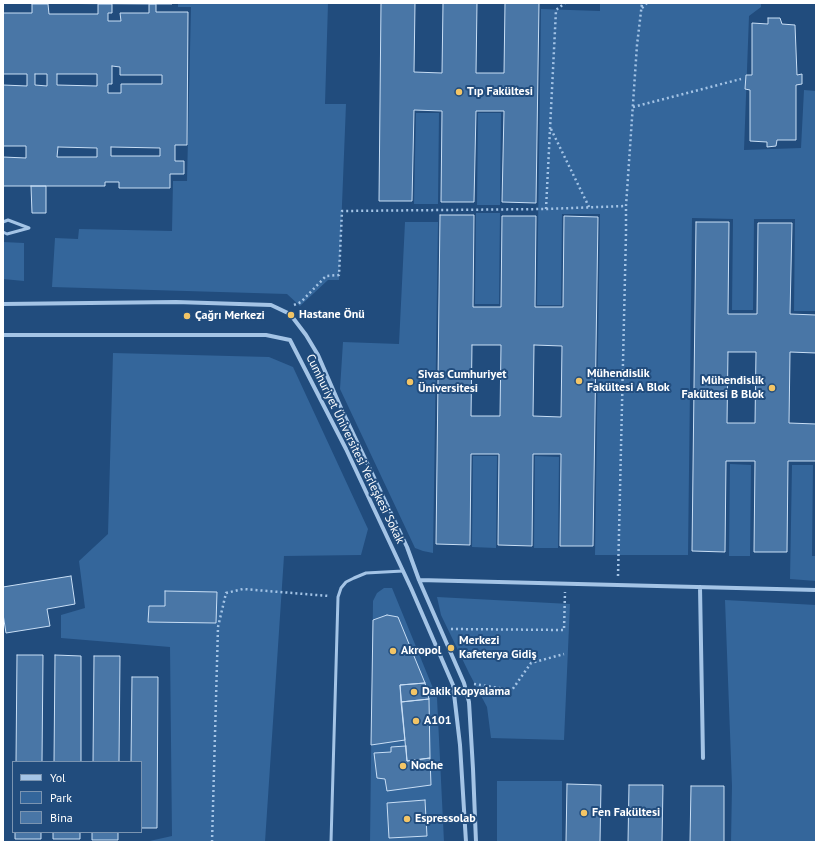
<!DOCTYPE html>
<meta charset="utf-8">
<style>
body{margin:0}
#map{position:relative;width:819px;height:845px;overflow:hidden;background:#214c7d;font-family:"PT Sans",sans-serif}
canvas{display:block}
.frame{position:absolute;inset:0;border:4px solid #fff;pointer-events:none}
.legend{position:absolute;left:12px;top:761px;width:130px;height:72px;box-sizing:border-box;background:#214c7d;border:1px solid #7a94b1;margin:0;padding:5px 7px;list-style:none;font-size:12px;color:#fff}
.legend li{display:flex;align-items:center;gap:8px;height:20px}
.legend b{width:20px;border:1px solid #7a94b1}
</style>
<div id="map">
<canvas width="819" height="845"></canvas>
<div class="frame"></div>
<ul class="legend">
<li><b style="height:5px;background:#a4c4e6"></b>Yol</li>
<li><b style="height:11px;background:#34669b"></b>Park</li>
<li><b style="height:11px;background:#4976a6"></b>Bina</li>
</ul>
</div>
<script>
const g = document.querySelector('canvas').getContext('2d');
g.lineJoin = 'round';
function paint(path, color) {
  g.fillStyle = color;
  g.fill(path, 'evenodd');
}
function toPath(rows) {
  const path = new Path2D();
  for (const r of rows) {
    path.moveTo(r[0], r[1]);
    for (let i = 2; i < r.length; i += 2) path.lineTo(r[i], r[i + 1]);
  }
  return path;
}
function trace(path, color, width, dash) {
  g.strokeStyle = color;
  g.lineWidth = width;
  g.lineCap = dash ? 'butt' : 'round';
  g.setLineDash(dash || []);
  g.stroke(path);
}
function write(font, color, halo, rows, align = 'center') {
  g.font = font + ' "PT Sans",sans-serif';
  g.lineWidth = 4;
  g.setLineDash([]);
  g.textBaseline = 'middle';
  g.strokeStyle = halo;
  g.fillStyle = color;
  for (const [text, x, y, turn = 0] of rows) {
    g.save();
    g.translate(x, y);
    g.rotate((+turn || 0) * Math.PI / 180);
    g.textAlign = isNaN(turn) ? turn : align;
    if (halo) g.strokeText(text, 0, 0);
    g.fillText(text, 0, 0);
    g.restore();
  }
}
const green = toPath([
 [178,3,328,3,325,104,346,104,339,280,328,280,300,306,287,294,52,287,55,238,78,239,79,229,172,231,173,181,187,181,191,7,178,7],
 [600,3,761,3,761,7,749,16,744,150,801,148,804,90,816,91,815,311,794,311,795,219,754,219,753,310,732,310,733,219,692,218,688,555,595,555,600,214,562,214,561,305,537,305,541,9,600,11],
 [416,113,439,113,438,204,414,204],
 [478,113,501,113,500,205,477,205],
 [476,213,500,213,499,304,475,304],
 [405,222,438,222,433,553,423,551,415,548,340,389,343,342,399,344],
 [3,242,24,243,24,281,3,279],
 [113,353,269,357,293,367,368,529,361,555,284,556,265,842,145,842,172,836,170,647,61,638,61,615,85,608,79,561,108,534],
 [473,456,497,456,496,548,472,547],
 [535,456,559,457,558,548,534,548],
 [730,464,751,465,750,556,729,556],
 [792,465,813,465,812,556,816,556,816,581,790,579],
 [384,588,392,588,437,698,444,842,370,842,373,601,377,593],
 [437,597,570,604,564,740,491,738,487,707,469,673,441,615],
 [725,600,816,605,816,842,731,842,732,786],
 [497,781,562,781,562,842,497,842]
]);
const building = toPath([
 [3,3,156,3,156,4,149,4,3,3],
 [156,3,172,3,172,4,156,4,156,3],
 [381,3,415,3,414,72,442,73,443,3,477,3,476,73,504,73,505,3,539,3,536,203,502,202,504,111,476,111,474,202,441,202,442,111,414,110,412,201,379,201,381,3],
 [32,4,48,4,49,14,98,14,98,4,112,4,112,13,108,13,108,21,121,21,120,13,149,13,149,4,156,4,156,12,188,12,187,145,175,145,175,161,184,161,184,174,170,174,170,188,119,188,119,182,105,182,105,186,3,186,3,157,26,158,26,146,3,146,3,85,27,86,27,74,3,74,3,13,32,13,32,4],
 [112,66,120,67,120,75,162,75,162,84,121,84,121,93,108,93,108,84,112,84,112,66],
 [35,74,47,74,47,86,35,85,35,74],
 [57,74,97,74,97,86,57,85,57,74],
 [58,147,97,148,97,157,57,157,58,147],
 [111,147,160,148,160,156,111,156,111,147],
 [768,18,780,18,782,24,795,25,797,75,802,74,802,84,796,85,796,140,777,140,776,146,767,147,767,142,750,141,750,90,745,89,746,75,752,75,752,23,768,24,768,18],
 [31,186,46,186,46,213,32,213,31,186],
 [440,215,474,215,473,307,501,307,502,216,536,216,535,307,563,307,564,216,598,217,593,546,560,546,561,454,533,454,532,546,498,545,499,454,471,454,470,545,436,544,440,215],
 [472,345,501,345,500,416,471,416,472,345],
 [534,345,562,346,561,417,533,416,534,345],
 [696,222,729,222,728,314,757,314,758,223,792,223,790,314,816,315,816,353,790,352,789,423,816,424,816,461,788,461,787,552,754,552,755,461,726,461,725,552,692,551,696,222],
 [728,352,756,352,755,423,727,423,728,352],
 [71,576,75,604,47,609,50,626,6,633,3,614,3,587,71,576],
 [165,591,217,592,216,623,148,622,149,606,165,606,165,591],
 [387,615,398,617,425,683,400,685,405,740,371,745,373,620,387,615],
 [17,655,43,655,42,762,16,762,17,655],
 [55,655,81,656,81,762,54,762,55,655],
 [94,656,120,656,119,762,93,762,94,656],
 [132,677,158,677,157,828,141,828,141,762,131,762,132,677],
 [425,683,429,699,401,702,400,685,425,683],
 [429,699,430,758,407,761,401,702,429,699],
 [406,746,407,761,430,758,431,785,387,791,385,779,377,778,374,753,391,752,391,747,406,746],
 [567,784,601,785,600,842,566,842,567,784],
 [629,785,663,785,662,842,628,842,629,785],
 [691,786,724,786,724,842,690,842,691,786],
 [425,800,427,836,389,838,387,803,425,800],
 [15,832,41,832,41,839,15,839,15,832],
 [53,832,80,832,80,839,53,839,53,832],
 [92,832,118,832,118,840,92,840,92,832]
]);
const path = toPath([
 [642,8,647,3],
 [633,107,741,79],
 [551,129,589,207],
 [546,209,556,10,565,3],
 [294,305,301,302,326,276,339,275,342,211,546,209,626,206],
 [618,576,626,233,626,206,637,45,642,3],
 [451,629,564,630,565,592],
 [474,684,512,690,531,663,564,654],
 [212,842,218,627,226,593,243,589,329,596]
]);
const service = toPath([
 [3,222,8,220,29,228,7,234,3,232],
 [331,842,338,597,341,588,346,582,354,578,366,573,403,571]
]);
const minor = toPath([
 [3,304,176,302,271,305,290,314,306,335,318,355,341,408,407,547,419,580,464,683,469,702,473,769,476,842],
 [3,335,266,335,290,340,346,449,411,588,453,685,460,745,466,842],
 [419,580,816,590],
 [700,587,703,758]
]);
const markers = [
 [459,92,4,"#f3c566"],
 [291,315,4,"#f3c566"],
 [187,316,4,"#f3c566"],
 [579,381,4,"#f3c566"],
 [410,382,4,"#f3c566"],
 [772,388,4,"#f3c566"],
 [451,648,4,"#f3c566"],
 [393,651,4,"#f3c566"],
 [414,692,4,"#f3c566"],
 [416,721,4,"#f3c566"],
 [403,766,4,"#f3c566"],
 [584,813,4,"#f3c566"],
 [407,819,4,"#f3c566"]
];
const poiNames = [
 ["Tıp Fakültesi",467,92],
 ["Hastane Önü",299,315],
 ["Çağrı Merkezi",195,316],
 ["Mühendislik",587,374],
 ["Fakültesi A Blok",587,388],
 ["Sivas Cumhuriyet",418,375],
 ["Üniversitesi",418,389],
 ["Mühendislik",764,381,"right"],
 ["Fakültesi B Blok",764,395,"right"],
 ["Merkezi",459,641],
 ["Kafeterya Gidiş",459,655],
 ["Akropol",401,651],
 ["Dakik Kopyalama",422,692],
 ["A101",424,721],
 ["Noche",411,766],
 ["Fen Fakültesi",592,813],
 ["Espressolab",415,819]
];
const streetNames = [
 ["Cumhuriyet Üniversitesi Yerleşkesi Sokak",355,449,64]
];
paint(green, '#34669b');
paint(building, '#4976a6');
trace(building, '#c8def5', 1);
trace(path, '#a4c4e6', 2.5, [2, 3]);
trace(service, '#a4c4e6', 3);
trace(minor, '#a4c4e6', 4);
for (const [x, y, r, color] of markers) {
  const dot = new Path2D();
  dot.arc(x, y, r, 0, 2 * Math.PI);
  g.fillStyle = color;
  g.fill(dot);
  trace(dot, '#214c7d', 1.5);
}
write('bold 12px', '#fff', '#214c7d', poiNames, 'left');
write('12px', '#fff', '#214c7d', streetNames);
</script>
